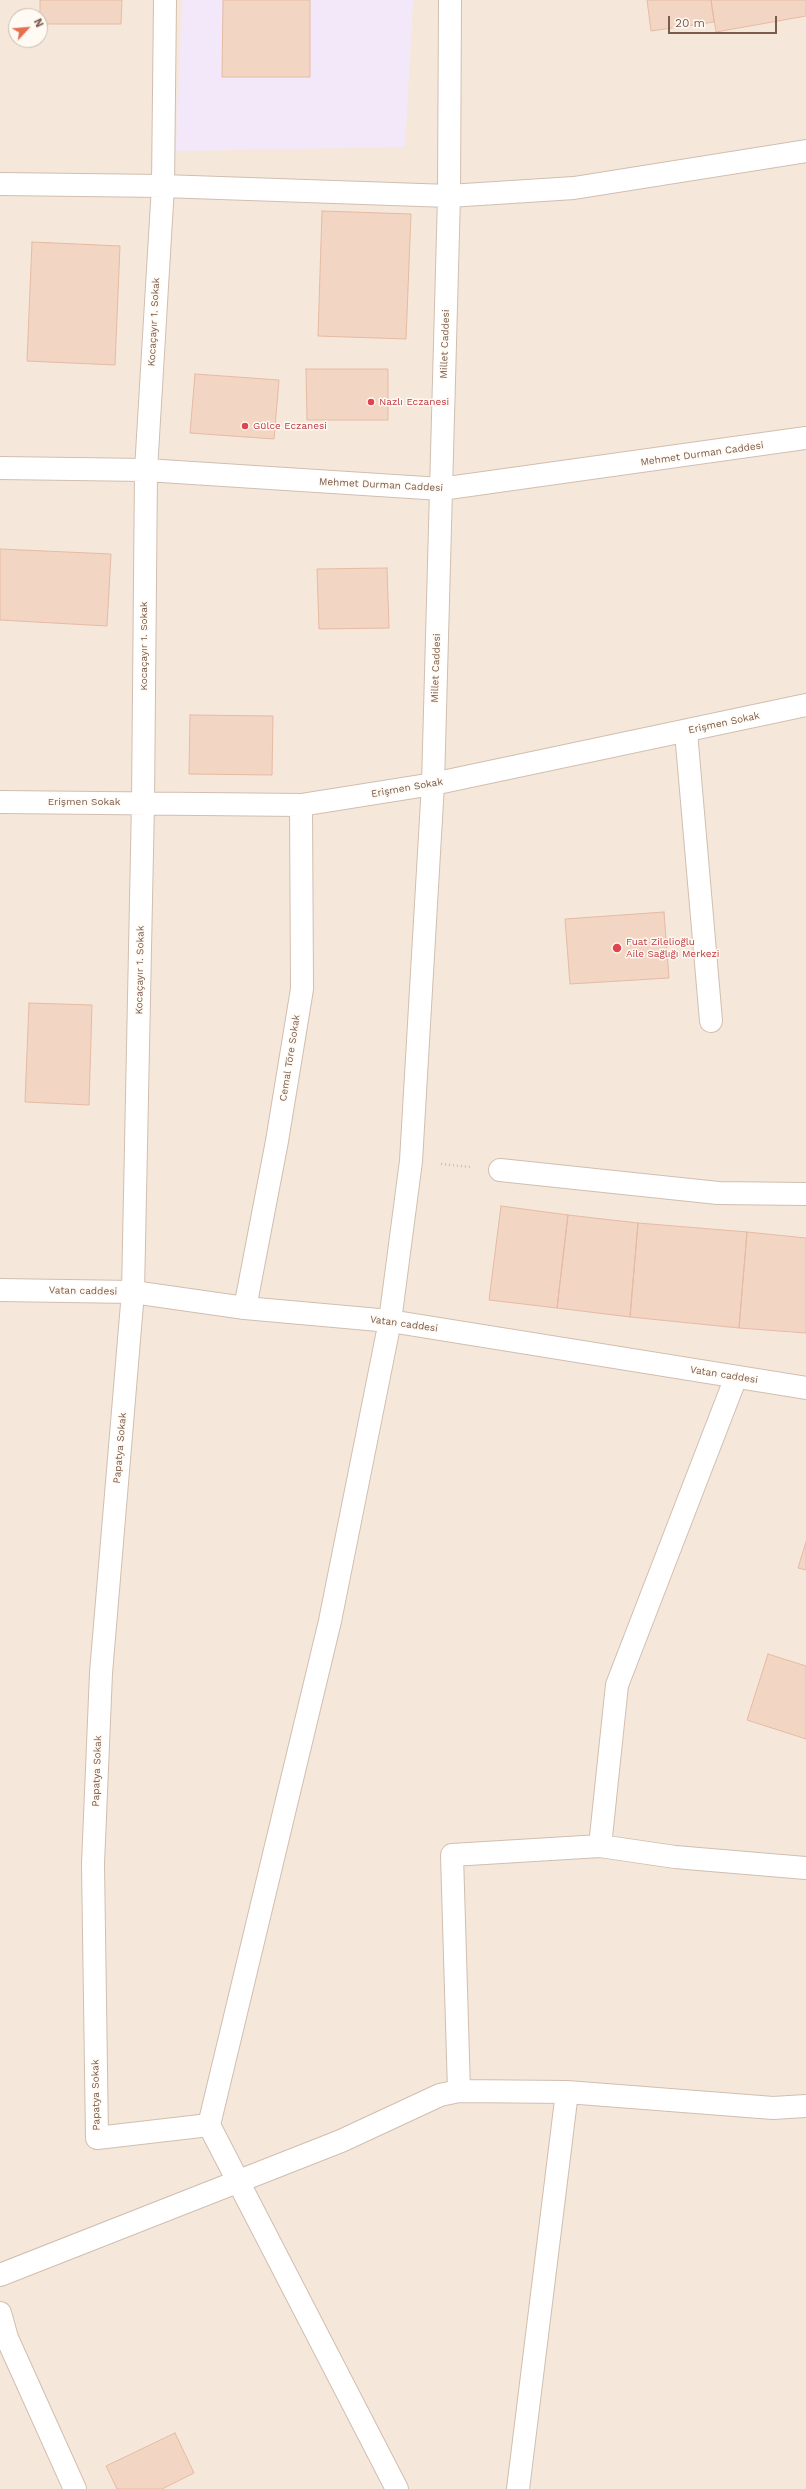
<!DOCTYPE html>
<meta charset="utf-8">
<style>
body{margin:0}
#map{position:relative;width:806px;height:2489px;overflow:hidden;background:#fdf6ec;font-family:"Work Sans",sans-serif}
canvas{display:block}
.north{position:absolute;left:8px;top:8px;width:40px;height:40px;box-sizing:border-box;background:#fffaf3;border:1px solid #cabbb1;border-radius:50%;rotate:64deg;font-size:11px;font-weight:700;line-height:16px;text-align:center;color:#7a5c4d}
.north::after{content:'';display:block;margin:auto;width:14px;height:18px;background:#e76f51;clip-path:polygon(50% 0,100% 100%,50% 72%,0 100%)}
.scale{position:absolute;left:668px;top:16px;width:109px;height:18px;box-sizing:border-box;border:2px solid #7a5c4d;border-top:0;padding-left:5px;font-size:12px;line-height:14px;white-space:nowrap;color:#7a5c4d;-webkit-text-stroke:3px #fffaf3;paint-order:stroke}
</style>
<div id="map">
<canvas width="806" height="2489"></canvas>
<div class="north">N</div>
<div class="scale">20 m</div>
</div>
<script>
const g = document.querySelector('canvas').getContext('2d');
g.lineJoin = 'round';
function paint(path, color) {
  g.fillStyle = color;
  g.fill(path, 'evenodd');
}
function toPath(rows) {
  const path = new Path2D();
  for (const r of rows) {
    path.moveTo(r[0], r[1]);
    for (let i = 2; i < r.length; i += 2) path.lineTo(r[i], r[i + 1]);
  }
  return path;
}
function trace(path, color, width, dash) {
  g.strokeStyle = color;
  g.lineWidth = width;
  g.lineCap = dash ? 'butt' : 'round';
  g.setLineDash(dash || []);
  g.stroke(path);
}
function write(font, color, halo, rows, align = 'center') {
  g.font = font + ' "Work Sans",sans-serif';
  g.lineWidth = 3;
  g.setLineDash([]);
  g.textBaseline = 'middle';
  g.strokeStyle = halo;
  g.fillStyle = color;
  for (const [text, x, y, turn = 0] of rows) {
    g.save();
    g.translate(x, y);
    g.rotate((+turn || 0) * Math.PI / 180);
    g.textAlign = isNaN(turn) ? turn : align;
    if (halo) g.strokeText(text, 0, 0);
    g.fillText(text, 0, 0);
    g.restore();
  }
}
const residential = toPath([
 [0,0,806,0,806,2489,0,2489],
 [16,16,40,16,40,40,16,40]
]);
const education = toPath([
 [182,0,413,0,405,147,176,151]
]);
const building = toPath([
 [40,0,122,0,121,24,40,24,40,0],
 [223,0,310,0,310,77,222,77,223,0],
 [647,0,711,0,714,22,651,31,647,0],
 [711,0,806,0,806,16,716,32,711,0],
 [322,211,411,214,406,339,318,336,322,211],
 [32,242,120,246,115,365,27,361,32,242],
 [306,369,388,369,388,420,307,420,306,369],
 [195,374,279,380,274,439,190,433,195,374],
 [0,549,111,554,107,626,0,620,0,549],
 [387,568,389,628,319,629,317,569,387,568],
 [190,715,273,716,272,775,189,774,190,715],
 [664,912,669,978,570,984,565,919,664,912],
 [29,1003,92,1005,89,1105,25,1102,29,1003],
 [501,1206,568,1215,557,1308,489,1300,501,1206],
 [568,1215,638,1223,630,1317,557,1308,568,1215],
 [638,1223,747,1232,739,1328,630,1317,638,1223],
 [747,1232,806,1238,806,1333,739,1328,747,1232],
 [806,1542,806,1570,798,1568,806,1542],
 [768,1654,806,1666,806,1739,747,1720,768,1654],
 [175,2433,194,2473,162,2489,117,2489,106,2466,175,2433]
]);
const path = toPath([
 [441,1164,470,1167]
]);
const minor = toPath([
 [165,0,163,186,146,470,143,802,133,1292,101,1673,93,1864,97,2138,209,2125],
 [0,184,163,186,449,196,574,188,806,151],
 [0,468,146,470,441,489,806,438],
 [686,732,711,1021],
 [0,802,301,805,433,784,806,705],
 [500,1170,718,1193,806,1194],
 [245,1308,277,1141,302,989,301,805],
 [600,1846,617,1685,736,1377],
 [459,2091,452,1855,600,1846,675,1857,806,1868],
 [0,2275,341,2141,440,2095,459,2091,567,2092,773,2108,806,2106],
 [0,2313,7,2338,75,2489],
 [397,2489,209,2125,330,1621,390,1321,411,1161,433,784,449,196,450,0],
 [518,2489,567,2092]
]);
const tertiary = toPath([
 [0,1290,133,1292,245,1308,390,1321,806,1388]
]);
const markers = [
 [371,402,4,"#e0444e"],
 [245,426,4,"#e0444e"],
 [617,948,5,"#e0444e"]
];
const streetNames = [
 ["Kocaçayır 1. Sokak",154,322,-87],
 ["Millet Caddesi",445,344,-88],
 ["Mehmet Durman Caddesi",702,454,-8],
 ["Mehmet Durman Caddesi",381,485,3],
 ["Kocaçayır 1. Sokak",144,646,-90],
 ["Millet Caddesi",436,668,-88],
 ["Erişmen Sokak",724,723,-12],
 ["Erişmen Sokak",407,788,-10],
 ["Erişmen Sokak",84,802],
 ["Kocaçayır 1. Sokak",140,970,-89],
 ["Cemal Töre Sokak",290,1058,-81],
 ["Vatan caddesi",83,1291,1],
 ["Vatan caddesi",404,1324,8],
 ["Vatan caddesi",724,1375,9],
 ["Papatya Sokak",120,1448,-85],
 ["Papatya Sokak",97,1771,-88],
 ["Papatya Sokak",96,2095,-91]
];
const healthNames = [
 ["Nazlı Eczanesi",379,402],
 ["Gülce Eczanesi",253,426],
 ["Fuat Zilelioğlu",626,942],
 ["Aile Sağlığı Merkezi",626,954]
];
paint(residential, '#f5e8da');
paint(education, '#f3e8fa');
paint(building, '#f3d5c3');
trace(building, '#e6bba3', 1);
trace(minor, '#d1beb0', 24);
trace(tertiary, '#d1beb0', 24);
trace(path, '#d9b8a5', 2.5, [1, 3]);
trace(minor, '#fff', 22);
trace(tertiary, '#fff', 22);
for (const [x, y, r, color] of markers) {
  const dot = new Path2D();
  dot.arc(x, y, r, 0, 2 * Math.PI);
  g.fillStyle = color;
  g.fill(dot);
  trace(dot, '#fffaf3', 1.5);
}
write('10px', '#7a5c4d', '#fffaf3', streetNames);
write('10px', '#be3a42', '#fffaf3', healthNames, 'left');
</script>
